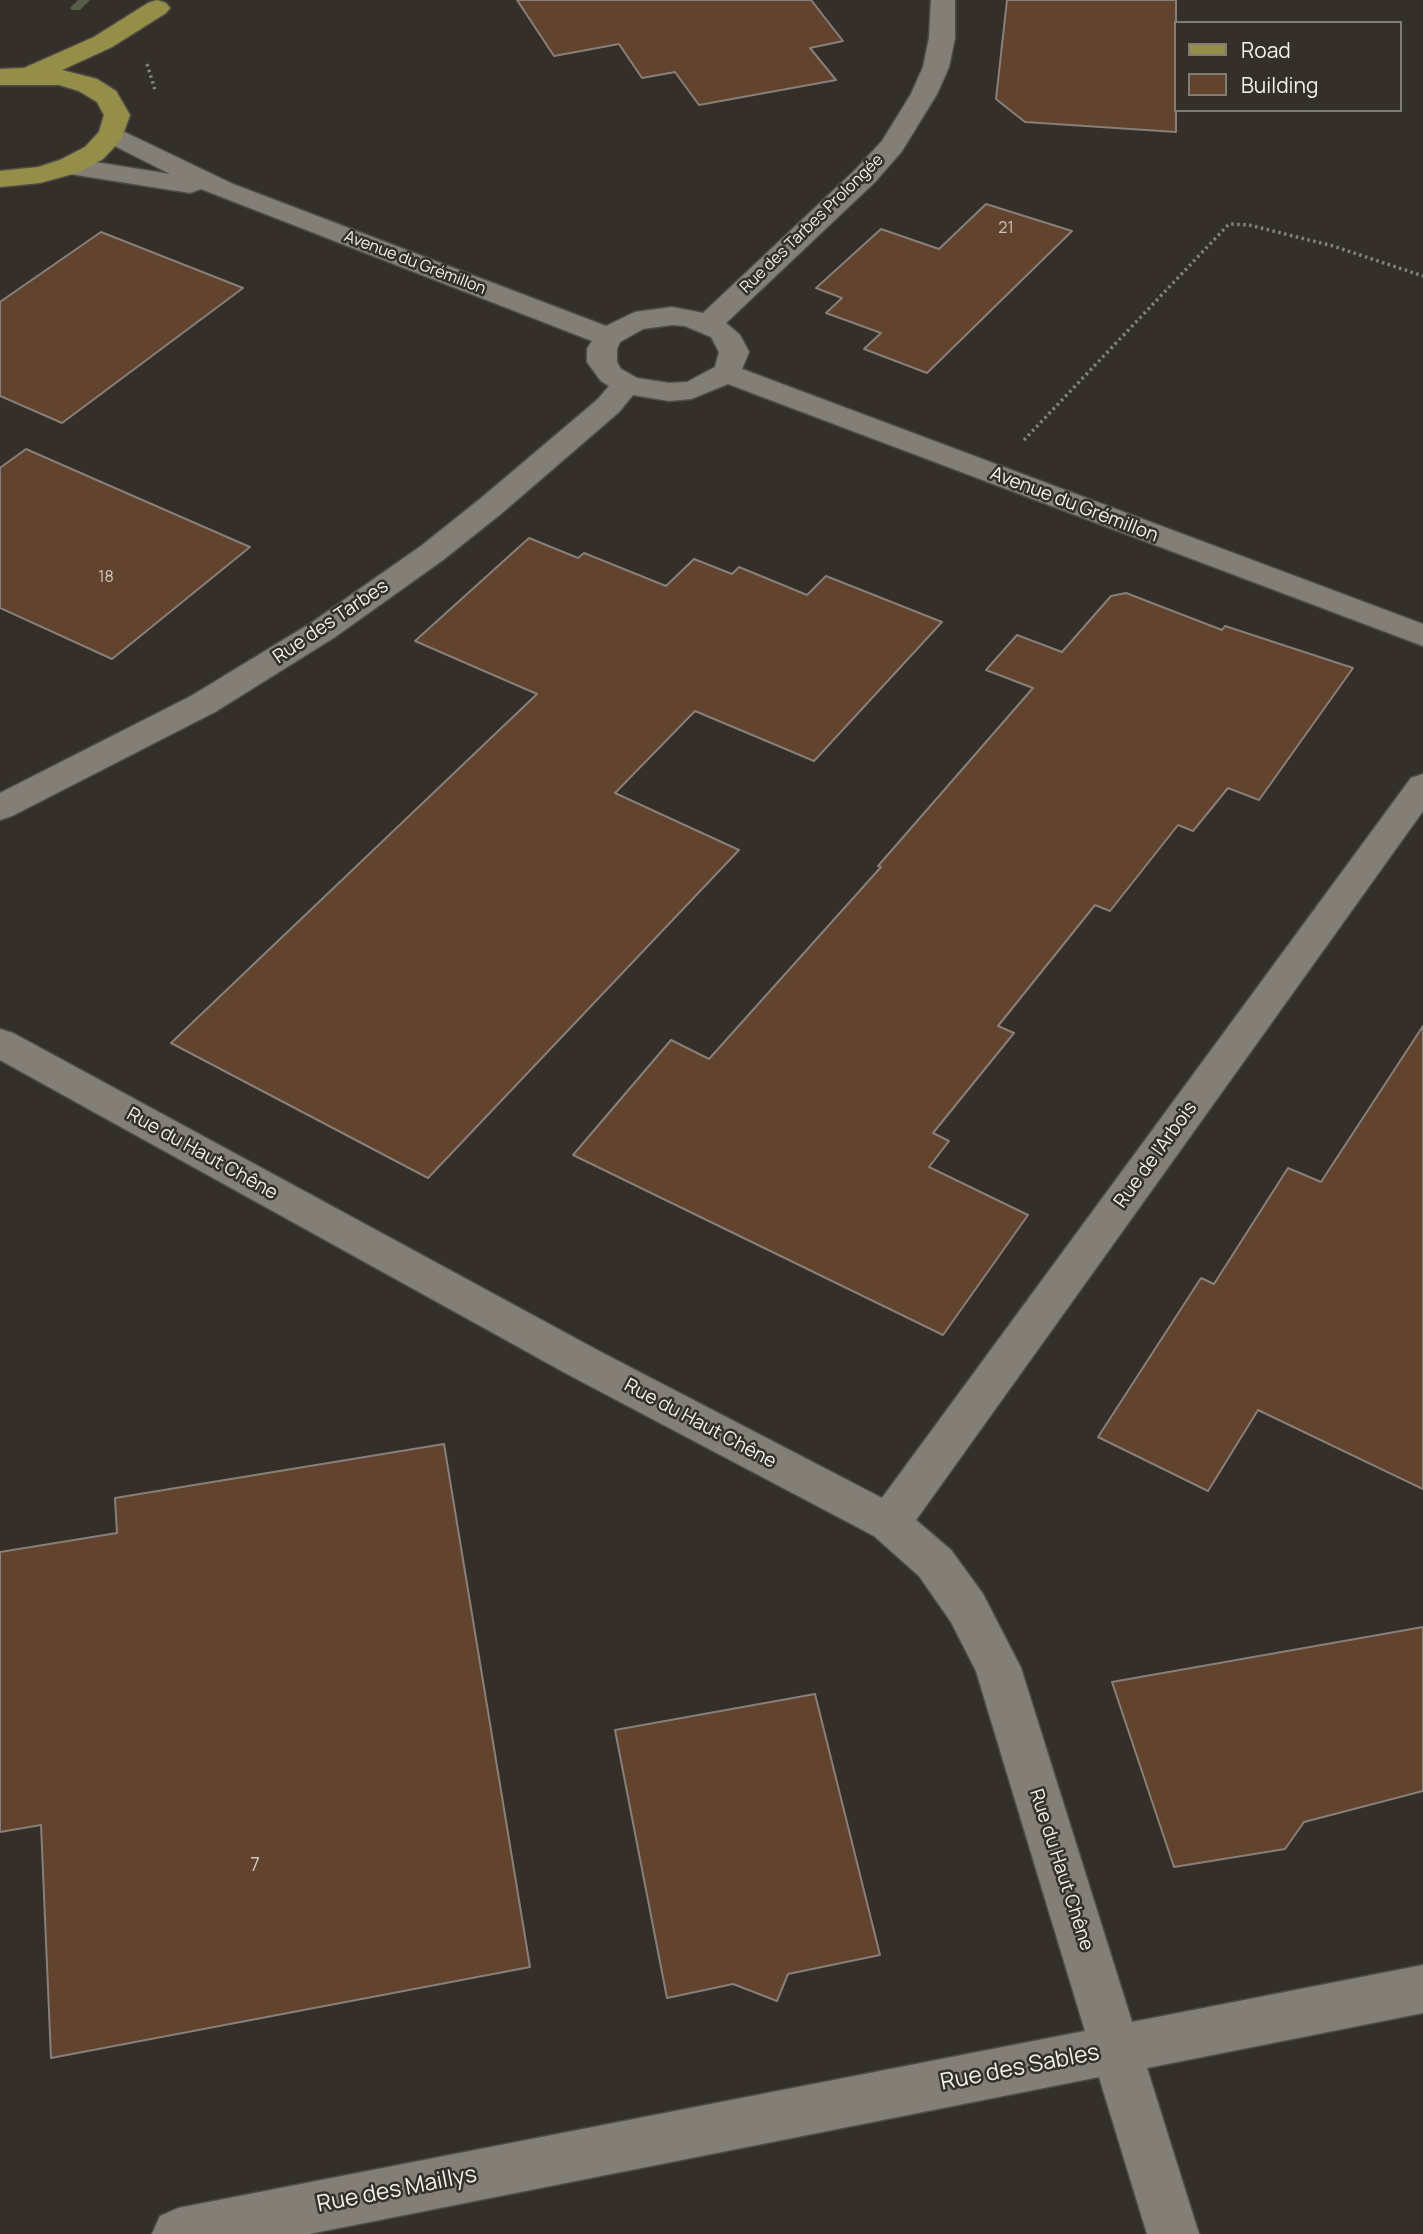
<!DOCTYPE html>
<meta charset="utf-8">
<style>
body{margin:0}
#map{position:relative;width:1423px;height:2234px;overflow:hidden;background:#343029;font-family:Manrope,sans-serif}
canvas{display:block}
.legend{position:absolute;left:1174px;top:21px;width:228px;height:91px;box-sizing:border-box;background:#343029;border:2px solid #807d77;margin:0;padding:9px 12px;list-style:none;font-size:21px;color:#f3f0ec}
.legend li{display:flex;align-items:center;gap:14px;height:35px}
.legend b{width:35px;border:2px solid #807d77}
</style>
<div id="map">
<canvas width="1423" height="2234"></canvas>
<ul class="legend">
<li><b style="height:9px;background:#958e49"></b>Road</li>
<li><b style="height:19px;background:#61432e"></b>Building</li>
</ul>
</div>
<script>
const g = document.querySelector('canvas').getContext('2d');
g.lineJoin = 'round';
function toPath(rows) {
  const path = new Path2D();
  for (const r of rows) {
    path.moveTo(r[0], r[1]);
    for (let i = 2; i < r.length; i += 2) path.lineTo(r[i], r[i + 1]);
  }
  return path;
}
function paint(path, color) {
  g.fillStyle = color;
  g.fill(path, 'evenodd');
}
function trace(path, color, width, dash) {
  g.strokeStyle = color;
  g.lineWidth = width;
  g.lineCap = dash ? 'butt' : 'round';
  g.setLineDash(dash || []);
  g.stroke(path);
}
function write(font, color, halo, rows, align = 'center') {
  g.font = font + ' Manrope,sans-serif';
  g.lineWidth = 5;
  g.setLineDash([]);
  g.textBaseline = 'middle';
  g.strokeStyle = halo;
  g.fillStyle = color;
  for (const [text, x, y, turn = 0] of rows) {
    g.save();
    g.translate(x, y);
    g.rotate((+turn || 0) * Math.PI / 180);
    g.textAlign = isNaN(turn) ? turn : align;
    if (halo) g.strokeText(text, 0, 0);
    g.fillText(text, 0, 0);
    g.restore();
  }
}
const stream = toPath([
 [78,0,90,0,80,10,72,10,70,8,78,0]
]);
const building = toPath([
 [517,0,811,0,843,41,810,48,836,80,699,105,675,72,642,78,619,44,554,56,517,0],
 [1007,0,1176,0,1176,132,1025,122,1011,111,996,99,1007,0],
 [986,204,1072,231,927,373,864,349,881,333,826,313,842,298,816,288,881,229,939,249,986,204],
 [101,232,243,288,62,423,0,396,0,302,101,232],
 [26,449,124,492,250,547,112,659,0,608,0,468,26,449],
 [529,538,578,558,584,553,666,586,694,559,732,574,739,567,807,595,826,576,942,622,814,761,695,711,615,793,739,850,428,1178,171,1043,537,694,415,641,529,538],
 [1126,593,1222,630,1225,626,1353,668,1259,800,1228,788,1193,831,1178,825,1110,911,1095,905,998,1026,1014,1033,933,1133,949,1141,929,1167,1028,1215,943,1335,573,1155,671,1040,709,1059,881,867,878,866,1033,688,986,670,1017,635,1062,652,1111,596,1126,593],
 [1423,1026,1423,1489,1258,1410,1208,1491,1098,1437,1201,1278,1214,1284,1288,1168,1321,1182,1423,1026],
 [444,1444,530,1967,51,2058,41,1825,0,1832,0,1552,117,1533,115,1498,444,1444],
 [1423,1627,1423,1791,1304,1822,1285,1849,1174,1867,1112,1682,1423,1627],
 [815,1694,880,1955,788,1974,777,2001,733,1984,667,1998,615,1730,815,1694]
]);
const path = toPath([
 [147,64,155,90],
 [1024,440,1229,224,1249,225,1333,246,1423,276]
]);
const minor = toPath([
 [931,0,955,0,955,38,949,67,937,94,902,151,875,182,726,323,740,335,749,352,742,369,1423,624,1423,646,728,384,691,399,669,401,633,395,619,412,502,513,443,560,335,637,215,712,12,816,0,820,0,793,191,696,311,623,421,546,480,499,597,400,609,386,601,381,587,362,587,349,592,341,201,189,190,193,70,174,60,172,57,166,60,160,70,158,170,174,103,140,99,134,103,128,112,126,233,184,606,326,635,312,672,307,703,313,855,170,882,141,911,94,923,67,929,38,931,0],
 [672,325,685,326,711,337,719,352,715,367,687,382,669,383,637,378,621,369,617,362,617,349,620,342,643,329,672,325],
 [1423,774,1423,811,916,1520,951,1550,983,1594,1021,1668,1132,2022,1423,1965,1423,2013,1147,2068,1199,2234,1147,2234,1099,2077,309,2234,152,2234,160,2216,178,2208,1085,2031,976,1671,951,1622,919,1576,874,1536,569,1375,0,1060,0,1029,13,1033,599,1351,882,1498,1411,778,1423,774]
]);
const primary = toPath([
 [157,0,166,3,170,8,166,13,112,47,62,70,97,79,116,91,130,115,121,140,103,159,80,172,40,183,0,187,0,171,38,167,60,160,85,147,99,132,104,115,97,102,79,91,59,85,0,85,0,69,24,68,94,37,148,3,157,0]
]);
const farStreetnames = [
 ["Rue des Tarbes Prolongée",812,224,-44],
 ["Avenue du Grémillon",415,263,21]
];
const numberNames = [
 ["21",1006,229],
 ["18",106,578]
];
const streetNames = [
 ["Avenue du Grémillon",1074,505,21],
 ["Rue des Tarbes",331,622,-34],
 ["Rue du Haut Chêne",202,1154,29],
 ["Rue de l'Arbois",1156,1155,-54],
 ["Rue du Haut Chêne",700,1424,28],
 ["Rue du Haut Chêne",1061,1870,72]
];
const nearNumbernames = [
 ["7",255,1866]
];
const nearStreetnames = [
 ["Rue des Sables",1020,2068,-11],
 ["Rue des Maillys",397,2190,-11]
];
paint(stream, '#565e48');
paint(building, '#61432e');
trace(building, '#887f7a', 2);
trace(minor, '#504c46', 3);
trace(primary, '#504c46', 3);
trace(path, '#86827c', 3.5, [2.5, 3.5]);
paint(minor, '#837e76');
paint(primary, '#958e49');
write('16px', '#f3f0ec', '#343029', farStreetnames);
write('16px', '#cec5bc', null, numberNames);
write('19px', '#f3f0ec', '#343029', streetNames);
write('19px', '#cec5bc', null, nearNumbernames);
write('23px', '#f3f0ec', '#343029', nearStreetnames);
</script>
